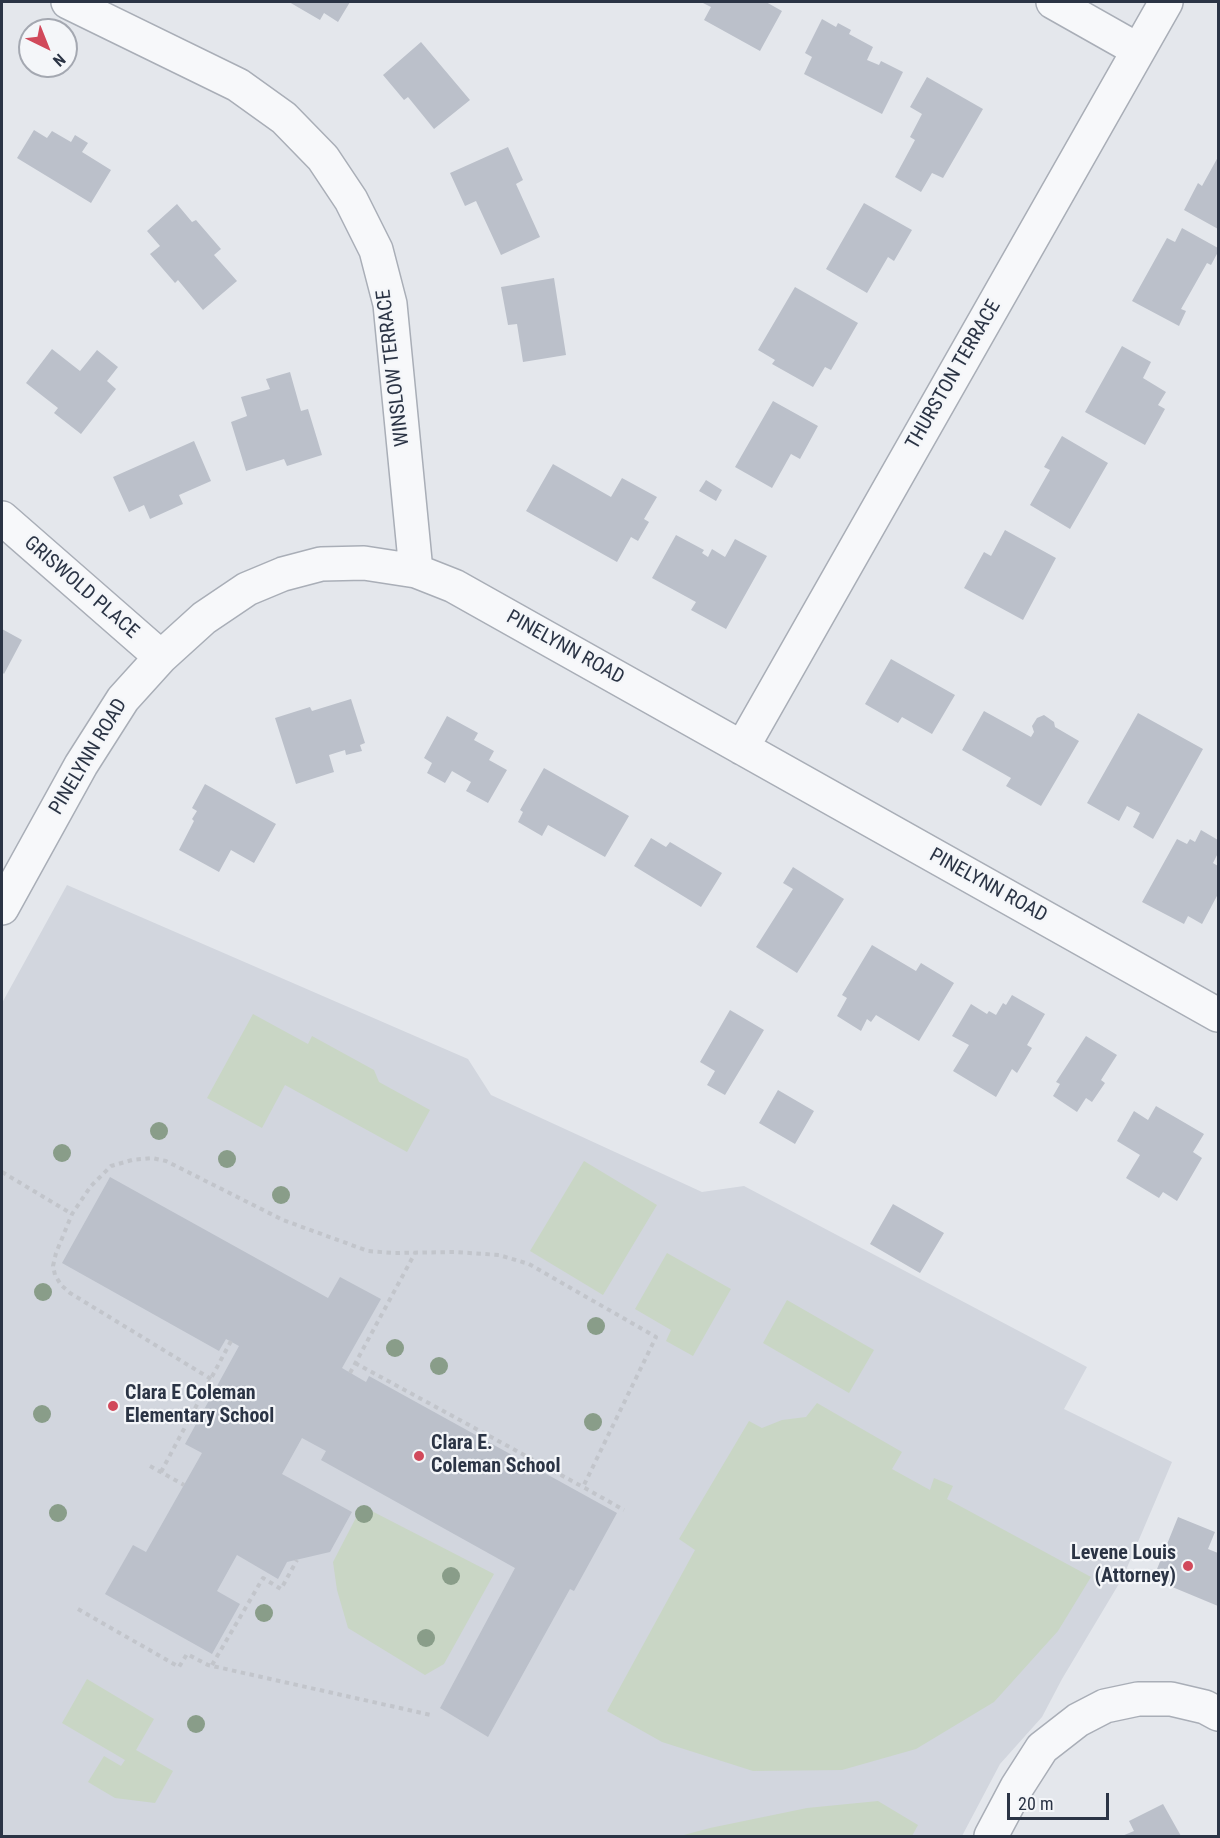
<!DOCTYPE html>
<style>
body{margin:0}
#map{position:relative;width:1220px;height:1838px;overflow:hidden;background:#e4e7ec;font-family:"Roboto Condensed",sans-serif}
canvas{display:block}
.frame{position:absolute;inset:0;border:3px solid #2b3445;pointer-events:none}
.north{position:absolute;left:18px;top:18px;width:60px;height:60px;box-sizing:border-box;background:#f4f6f9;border:2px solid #a4a8b1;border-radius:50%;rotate:137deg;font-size:16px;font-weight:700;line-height:24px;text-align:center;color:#2b3445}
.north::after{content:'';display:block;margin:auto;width:21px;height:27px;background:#d1495b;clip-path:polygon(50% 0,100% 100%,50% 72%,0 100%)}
.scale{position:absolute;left:1007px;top:1793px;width:102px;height:27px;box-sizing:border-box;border:3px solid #2b3445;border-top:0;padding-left:8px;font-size:18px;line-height:21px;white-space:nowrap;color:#2b3445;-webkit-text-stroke:4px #f4f6f9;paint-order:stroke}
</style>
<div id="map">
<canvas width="1220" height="1838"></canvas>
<div class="frame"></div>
<div class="north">N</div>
<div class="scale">20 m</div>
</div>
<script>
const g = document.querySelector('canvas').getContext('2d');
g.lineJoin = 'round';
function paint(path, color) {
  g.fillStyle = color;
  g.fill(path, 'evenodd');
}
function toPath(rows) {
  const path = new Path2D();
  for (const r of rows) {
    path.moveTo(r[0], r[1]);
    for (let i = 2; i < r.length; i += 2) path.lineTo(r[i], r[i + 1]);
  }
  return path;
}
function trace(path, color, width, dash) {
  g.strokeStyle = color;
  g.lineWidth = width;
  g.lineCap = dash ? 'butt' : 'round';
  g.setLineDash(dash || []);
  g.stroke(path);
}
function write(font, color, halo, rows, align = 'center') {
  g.font = font + ' "Roboto Condensed",sans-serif';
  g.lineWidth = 4.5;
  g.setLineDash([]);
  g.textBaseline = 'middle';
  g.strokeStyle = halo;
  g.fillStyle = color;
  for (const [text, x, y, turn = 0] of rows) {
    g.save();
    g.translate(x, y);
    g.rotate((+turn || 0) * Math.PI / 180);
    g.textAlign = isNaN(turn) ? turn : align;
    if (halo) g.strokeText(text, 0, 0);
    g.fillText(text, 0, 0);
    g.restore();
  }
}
const built = toPath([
 [67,885,468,1059,491,1095,702,1192,744,1186,1087,1367,1064,1409,1172,1462,1123,1577,1062,1679,1042,1717,1000,1764,962,1836,5,1836,2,1834,2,1003]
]);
const green = toPath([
 [253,1014,308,1044,312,1036,374,1070,379,1082,430,1110,407,1152,285,1085,262,1128,207,1098],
 [584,1161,657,1205,603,1295,530,1251],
 [667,1253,731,1289,693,1356,666,1341,671,1330,635,1309],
 [787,1300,874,1350,849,1393,763,1343],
 [817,1403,902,1452,892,1469,930,1490,934,1478,953,1486,947,1499,1091,1577,1058,1631,994,1702,916,1749,842,1770,753,1771,662,1742,607,1711,695,1550,679,1539,749,1421,762,1428,782,1420,806,1417],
 [362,1506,494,1574,444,1664,425,1675,348,1628,337,1590,333,1562],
 [87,1679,154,1719,136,1750,173,1771,155,1803,115,1798,88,1782,104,1756,121,1766,125,1760,62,1723],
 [878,1801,918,1825,912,1836,680,1836,710,1828,807,1808]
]);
const building = toPath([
 [289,2,350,2,338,22,324,13,320,20],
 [701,2,766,2,782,11,760,51,704,20,711,7],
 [822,19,836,27,838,23,851,30,849,34,873,47,867,60,879,65,881,61,903,72,882,114,804,74,812,57,805,53],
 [421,42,470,100,434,129,408,97,404,100,383,75],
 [927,77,983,109,943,178,932,173,921,192,895,177,915,140,910,137,922,114,910,107],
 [34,130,47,138,52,131,71,142,75,135,88,143,82,152,111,170,91,203,17,158],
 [508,147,523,180,516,184,540,237,501,255,476,201,465,206,450,173],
 [1218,157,1218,229,1184,210,1198,183,1202,186],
 [864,203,912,230,894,261,888,257,867,293,826,269],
 [177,204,192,222,196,220,221,249,214,255,237,281,203,310,178,280,175,283,150,254,160,246,147,231],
 [1182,228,1218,248,1218,252,1211,265,1207,263,1181,309,1186,311,1179,326,1132,301,1167,238,1175,242],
 [554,278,566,355,523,362,517,324,508,325,501,287],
 [795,287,858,323,831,370,825,367,813,387,772,364,775,360,758,350],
 [1122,346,1151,362,1143,378,1166,392,1158,405,1165,409,1145,445,1085,412],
 [52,349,80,371,97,350,118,367,107,381,116,389,81,434,54,413,58,408,26,383],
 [290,372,301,411,308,409,322,455,287,466,284,459,246,471,231,422,247,416,241,397,270,389,266,379],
 [773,401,818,426,800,459,791,454,772,488,735,467],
 [1062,436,1108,463,1070,529,1030,505,1050,470,1044,467],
 [194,441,211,481,179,495,183,504,150,519,144,505,129,512,113,477],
 [553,464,611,497,622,478,657,497,644,519,649,522,638,541,631,537,617,562,526,511],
 [706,480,722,490,716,501,699,491],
 [1005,530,1056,558,1023,620,964,588,984,552,991,556],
 [676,535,704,550,702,553,708,557,712,549,725,557,735,539,767,556,726,629,691,610,696,602,652,578],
 [2,629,22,640,4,674,2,672],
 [891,659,955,695,932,734,902,717,898,723,865,704],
 [351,699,365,743,360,745,362,751,346,755,345,750,329,755,334,772,296,784,275,718,310,707,312,711],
 [984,711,1031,737,1034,732,1032,726,1037,718,1044,715,1054,722,1055,727,1079,741,1041,806,1006,786,1011,778,962,750],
 [1138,713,1203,749,1153,839,1133,827,1140,813,1127,806,1119,821,1087,803],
 [447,716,478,733,474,740,494,751,489,760,507,770,488,803,466,791,471,782,452,771,445,783,427,773,432,763,424,758],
 [544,768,629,816,605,857,548,825,542,836,518,822,523,812,520,810],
 [205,784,276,824,254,863,231,850,219,872,179,850,194,821,192,819,197,811,192,808],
 [1201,830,1218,840,1218,853,1213,863,1218,866,1218,894,1202,924,1188,916,1184,924,1142,902,1177,839,1187,844,1190,839,1195,842],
 [651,838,666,847,670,842,722,873,701,907,634,866],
 [793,867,844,899,797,973,756,947,793,889,783,883],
 [872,945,916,971,921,963,954,983,919,1041,876,1015,871,1022,867,1019,861,1031,837,1016,847,998,842,995],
 [1012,995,1045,1014,1027,1045,1032,1048,1017,1073,1012,1069,996,1097,953,1071,969,1045,952,1036,971,1004,987,1014,989,1011,996,1015,1003,1003,1006,1005],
 [730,1010,764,1030,725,1095,707,1085,715,1071,700,1062],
 [1086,1036,1117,1055,1101,1080,1105,1083,1092,1102,1086,1098,1077,1112,1053,1096,1060,1084,1056,1082],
 [778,1090,814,1111,795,1144,759,1123],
 [1156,1106,1204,1134,1193,1152,1202,1158,1177,1201,1163,1192,1159,1198,1126,1178,1140,1155,1117,1141,1134,1111,1148,1120],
 [110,1177,328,1298,340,1277,381,1299,342,1368,366,1382,369,1376,617,1513,574,1591,570,1589,488,1737,440,1708,515,1568,321,1460,326,1451,302,1438,282,1474,352,1512,330,1552,287,1562,278,1579,237,1555,217,1591,240,1604,212,1654,105,1594,133,1545,146,1552,202,1453,185,1444,239,1346,226,1339,219,1351,62,1263],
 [893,1204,944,1233,920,1273,870,1244],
 [1178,1517,1215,1532,1208,1549,1218,1553,1218,1606,1153,1579],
 [1163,1804,1181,1836,1122,1836,1134,1831,1129,1821]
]);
const path = toPath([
 [2,1172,72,1214],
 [355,1363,583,1487],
 [350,1373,415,1253],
 [211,1379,70,1293,61,1285,55,1275,53,1266,56,1253,72,1214,91,1186,111,1166,132,1160,152,1158,166,1161,283,1220,368,1251,393,1253,455,1252,499,1255,529,1264,656,1337,583,1487,624,1510],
 [150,1466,184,1485],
 [161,1472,231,1341],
 [78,1609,179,1667,187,1654,208,1665,431,1715],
 [212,1665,263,1578,281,1589,297,1560]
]);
const street = toPath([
 [68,2,238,85,284,118,323,158,351,200,376,250,390,304,416,571],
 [1053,2,1138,50],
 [2,518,161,657],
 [742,748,1166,2],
 [2,908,81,765,123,699,161,657,204,618,247,589,283,574,321,564,364,563,416,571,454,586,1218,1015],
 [991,1836,1017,1787,1042,1748,1078,1720,1105,1706,1138,1699,1171,1699,1205,1707,1218,1714]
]);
const trees = [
 [159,1131],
 [62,1153],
 [227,1159],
 [281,1195],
 [43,1292],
 [596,1326],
 [395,1348],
 [439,1366],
 [42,1414],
 [593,1422],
 [58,1513],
 [364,1514],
 [451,1576],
 [264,1613],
 [426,1638],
 [196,1724]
];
const markers = [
 [113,1406,6,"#d1495b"],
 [419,1456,6,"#d1495b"],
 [1188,1566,6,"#d1495b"]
];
const streetNames = [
 ["WINSLOW TERRACE",394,368,-97],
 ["THURSTON TERRACE",954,375,-60],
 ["GRISWOLD PLACE",81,588,41],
 ["PINELYNN ROAD",565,648,29],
 ["PINELYNN ROAD",89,757,-59],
 ["PINELYNN ROAD",988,886,29]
];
const poiNames = [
 ["Clara E Coleman",125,1394],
 ["Elementary School",125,1417],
 ["Clara E.",431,1444],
 ["Coleman School",431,1467],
 ["Levene Louis",1176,1554,"right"],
 ["(Attorney)",1176,1577,"right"]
];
paint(built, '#d2d6de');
paint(green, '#c9d6c5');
paint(building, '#bbc0ca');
trace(street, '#a9aeb7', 36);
trace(path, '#c2c5cb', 4, [4.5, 4.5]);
trace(street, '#f7f8fa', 33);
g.fillStyle = '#899d89';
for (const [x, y] of trees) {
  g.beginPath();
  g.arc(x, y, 9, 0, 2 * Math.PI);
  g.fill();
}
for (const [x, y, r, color] of markers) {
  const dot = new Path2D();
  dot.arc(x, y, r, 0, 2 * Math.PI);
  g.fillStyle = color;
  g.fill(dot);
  trace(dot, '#f4f6f9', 2);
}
write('20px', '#2b3445', '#f4f6f9', streetNames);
write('bold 20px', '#2b3445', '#f4f6f9', poiNames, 'left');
</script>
